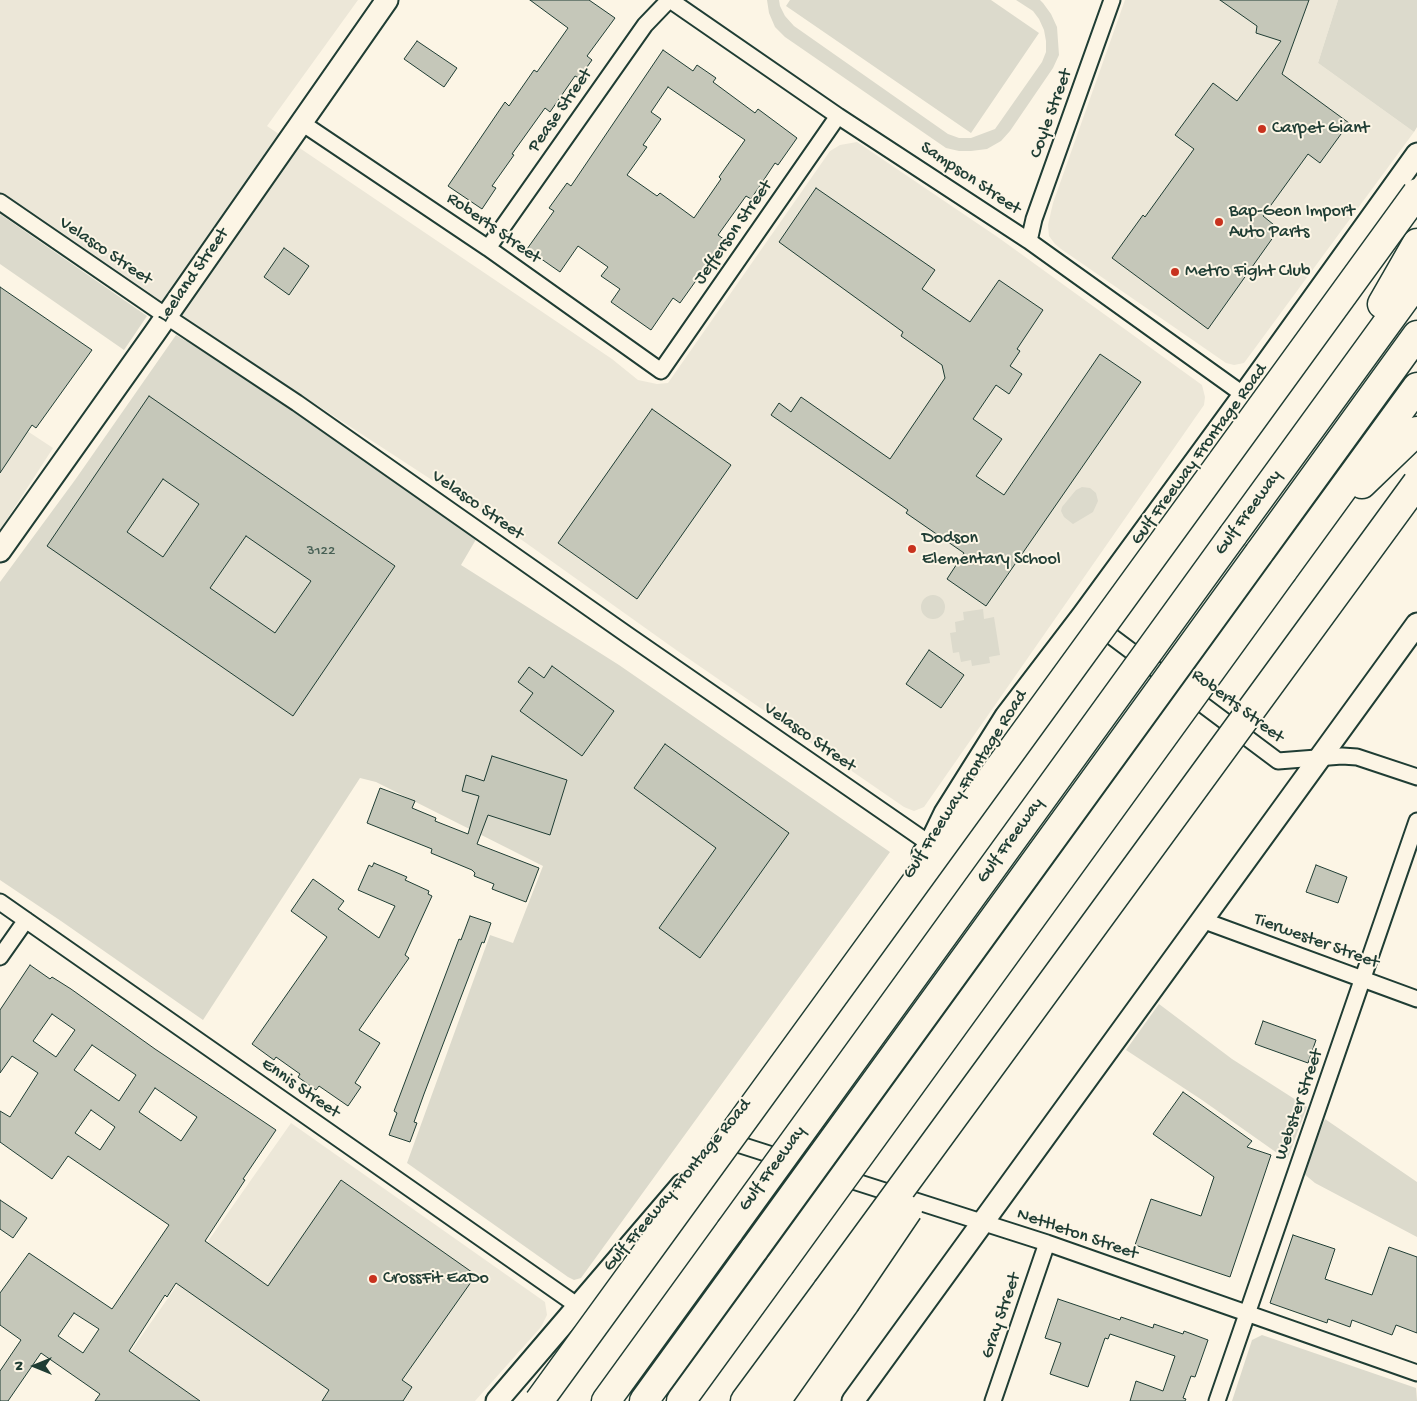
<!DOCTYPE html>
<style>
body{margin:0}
#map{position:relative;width:1417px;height:1401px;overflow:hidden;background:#fcf5e5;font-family:"Gochi Hand",sans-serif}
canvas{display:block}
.north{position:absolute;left:10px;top:1341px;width:50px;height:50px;-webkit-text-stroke:4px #fcf5e5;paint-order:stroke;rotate:270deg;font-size:14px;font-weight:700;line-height:20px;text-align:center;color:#1f3d34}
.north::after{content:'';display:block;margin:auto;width:18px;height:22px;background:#1f3d34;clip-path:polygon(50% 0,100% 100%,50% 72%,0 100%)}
</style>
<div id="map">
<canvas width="1417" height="1401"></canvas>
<div class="north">N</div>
</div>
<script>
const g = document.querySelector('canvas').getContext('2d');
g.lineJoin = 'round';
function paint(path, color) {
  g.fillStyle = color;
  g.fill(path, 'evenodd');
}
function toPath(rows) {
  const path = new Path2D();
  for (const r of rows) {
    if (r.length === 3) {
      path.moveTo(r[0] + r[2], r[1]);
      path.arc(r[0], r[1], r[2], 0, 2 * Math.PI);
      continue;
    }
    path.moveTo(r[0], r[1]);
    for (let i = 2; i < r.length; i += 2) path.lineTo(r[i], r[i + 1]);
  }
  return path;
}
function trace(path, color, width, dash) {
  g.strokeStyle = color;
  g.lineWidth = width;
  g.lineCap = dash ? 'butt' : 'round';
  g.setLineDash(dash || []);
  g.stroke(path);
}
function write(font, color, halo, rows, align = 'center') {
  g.font = font + ' "Gochi Hand",sans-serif';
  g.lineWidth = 4;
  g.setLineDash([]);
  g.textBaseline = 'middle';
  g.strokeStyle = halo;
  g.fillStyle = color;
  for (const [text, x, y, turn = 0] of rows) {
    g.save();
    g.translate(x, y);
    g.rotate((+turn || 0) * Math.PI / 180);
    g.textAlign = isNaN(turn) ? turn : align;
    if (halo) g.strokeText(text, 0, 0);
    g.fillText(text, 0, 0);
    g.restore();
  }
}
const built = toPath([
 [0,0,358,0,267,126,612,359,638,380,657,384,668,383,830,151,840,145,857,142,999,238,1202,385,1205,397,1204,405,924,807,914,811,904,807,679,652,498,523,36,222,0,196],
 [1125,0,1338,0,1318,63,1414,132,1244,363,1234,365,1226,363,1061,249,1055,244,1049,236,1048,225,1053,203],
 [0,413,53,448,0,530],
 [291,1123,545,1302,547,1315,541,1327,475,1401,108,1401,100,1395]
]);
const green = toPath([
 [767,0,779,0,780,6,785,16,794,26,948,134,959,138,971,138,995,129,1042,62,1046,52,1046,41,1044,30,1039,19,1033,11,1016,0,1040,0,1043,3,1051,14,1057,27,1059,55,1053,68,1010,131,1001,141,987,149,971,151,959,151,946,148,785,37,775,27,769,13],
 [790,0,991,0,1039,33,971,133,786,6],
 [1338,0,1417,0,1417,127,1414,132,1318,63],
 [0,214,147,316,124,350,0,264],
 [176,335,186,341,191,341,478,536,461,565,619,665,890,852,581,1278,574,1280,568,1277,407,1163,490,935,513,943,543,866,376,782,360,778,203,1020,61,921,0,880,0,582,75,480],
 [1082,487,1090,488,1096,493,1098,501,1093,512,1073,524,1064,517,1061,511,1062,507,1076,490],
 [933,607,12],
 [983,609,984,619,994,617,1000,655,989,657,990,663,972,666,971,660,961,662,959,652,953,653,950,633,956,632,955,622,964,620,963,612],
 [1159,1004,1232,1059,1307,1107,1287,1160,1202,1100,1126,1050],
 [1325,1119,1417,1182,1417,1237,1315,1183,1303,1173],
 [1262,1335,1416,1388,1417,1401,1232,1401,1252,1340]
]);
const building = toPath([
 [530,0,589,0,615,18,587,56,592,60,579,78,575,76,550,112,545,108,512,154,514,155,492,186,496,188,482,209,448,186,505,102,509,106,534,70,537,72,568,28,530,0],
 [1220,0,1309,0,1282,74,1349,123,1320,163,1308,154,1263,216,1279,229,1208,329,1112,258,1143,215,1145,217,1194,149,1175,135,1213,83,1237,101,1281,41,1256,33,1257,26,1220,0],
 [417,41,457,68,444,87,404,59,417,41],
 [663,50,693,71,697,65,716,78,713,82,755,113,758,109,797,138,778,165,775,163,751,199,746,196,718,235,725,240,680,303,673,298,651,330,611,302,620,289,601,276,608,267,578,246,560,272,527,249,554,211,549,208,567,183,571,186,663,50],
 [668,87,745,140,719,177,721,179,694,218,660,193,657,196,627,175,647,147,643,145,661,119,651,112,668,87],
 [816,188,935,270,922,289,970,322,999,280,1043,310,1017,349,1020,351,1010,366,1022,374,1009,394,996,385,973,419,1002,439,976,476,1004,495,1100,354,1141,382,986,606,947,579,964,553,906,513,908,510,771,415,779,403,791,412,801,397,890,459,945,378,942,365,901,336,903,332,779,242,816,188],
 [284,248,309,266,289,295,264,277,284,248],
 [0,287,92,350,36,428,32,425,0,473,0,287],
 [149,396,395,566,293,716,47,546,149,396],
 [163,479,199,504,163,557,127,532,163,479],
 [246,536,311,581,275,633,210,588,246,536],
 [652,409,731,465,637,599,558,543,652,409],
 [929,650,964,675,941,708,906,684,929,650],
 [552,666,614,711,582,756,520,711,533,693,518,682,529,667,544,678,552,666],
 [665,744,789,833,700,958,659,928,716,848,634,788,665,744],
 [492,756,567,780,550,835,488,815,477,844,539,868,526,902,492,889,494,884,474,876,475,873,472,870,431,853,432,849,367,823,380,788,415,801,412,808,436,818,435,821,468,834,479,796,462,791,466,775,484,781,492,756],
 [374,863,407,877,405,880,429,891,428,894,432,896,405,955,409,958,359,1030,380,1043,355,1083,361,1087,348,1106,319,1086,316,1090,298,1077,300,1074,276,1057,274,1060,252,1044,327,937,291,911,313,879,344,901,338,909,379,938,395,906,358,890,369,865,372,867,374,863],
 [1316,865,1347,877,1338,903,1306,892,1316,865],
 [470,916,491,923,484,943,482,942,424,1094,414,1122,417,1123,410,1142,389,1135,397,1113,394,1111,459,939,461,940,470,916],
 [30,965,50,979,52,977,71,989,155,1049,276,1130,243,1179,245,1180,205,1241,268,1286,341,1180,476,1275,402,1380,412,1387,403,1401,322,1401,329,1390,176,1283,167,1297,165,1295,129,1351,200,1401,95,1401,100,1394,41,1353,8,1401,0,1401,0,1371,21,1340,0,1325,0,1293,29,1253,112,1309,169,1225,68,1156,52,1179,0,1142,0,1111,10,1117,38,1073,12,1056,0,1073,0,1010,30,965],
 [52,1014,75,1030,56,1057,33,1041,52,1014],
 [92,1045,136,1075,119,1101,74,1070,92,1045],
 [155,1088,197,1117,181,1141,139,1112,155,1088],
 [91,1110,115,1127,100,1150,75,1133,91,1110],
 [74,1313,99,1329,83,1353,58,1336,74,1313],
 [1263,1021,1316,1040,1308,1063,1255,1044,1263,1021],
 [1183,1092,1252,1141,1247,1147,1271,1155,1230,1277,1135,1245,1151,1199,1201,1216,1214,1177,1153,1134,1183,1092],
 [0,1200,27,1218,13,1238,0,1229,0,1200],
 [1293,1235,1335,1249,1325,1279,1372,1295,1389,1247,1417,1257,1417,1333,1396,1325,1392,1335,1352,1320,1350,1327,1328,1319,1327,1323,1270,1303,1293,1235],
 [1058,1299,1120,1320,1121,1317,1153,1328,1154,1324,1183,1334,1184,1331,1208,1340,1195,1377,1191,1376,1183,1398,1186,1399,1185,1401,1130,1401,1136,1381,1163,1391,1175,1356,1110,1334,1108,1339,1105,1338,1088,1387,1050,1374,1061,1343,1045,1338,1058,1299]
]);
const minor = toPath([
 [670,0,838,116,1029,241,1244,395],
 [302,123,488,248,661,371,838,116],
 [0,202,166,316,297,403,629,636,930,844],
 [1029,241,1034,219,1112,0],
 [488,248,645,25,669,0],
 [1095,624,1278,761,1342,756,1357,757,1417,777],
 [0,902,578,1306],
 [1202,920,1417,999],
 [0,957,26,920],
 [722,1139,1047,1243,1417,1373],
 [993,1401,1047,1243],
 [1217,1401,1417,821]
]);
const secondary = toPath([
 [0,551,154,334,387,0],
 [923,854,930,844,945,813,1006,716,1083,615,1244,395,1417,154],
 [497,1401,682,1185],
 [853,1401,1417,624]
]);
const motorway = toPath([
 [1382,304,1417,243],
 [1362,484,1417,431],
 [1233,535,1417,282],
 [1259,553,1417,335],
 [1283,571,1417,387],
 [606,1401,730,1230],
 [644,1401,755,1248],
 [681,1401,780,1265],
 [745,1401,827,1290],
 [776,1401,845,1303]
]);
const motorwayBridge = toPath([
 [730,1230,1233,535],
 [755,1248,1259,553],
 [780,1265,1283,571],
 [827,1290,1417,483],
 [845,1303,908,1210],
 [539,1401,1417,193]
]);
const markers = [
 [1262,129,5,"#c8321e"],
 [1219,222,5,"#c8321e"],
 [1175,272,5,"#c8321e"],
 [912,549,5,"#c8321e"],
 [373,1279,5,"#c8321e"]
];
const numberNames = [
 ["3122",321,552]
];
const streetNames = [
 ["Pease Street",561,111,-55],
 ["Coyle Street",1052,114,-70],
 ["Sampson Street",970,179,34],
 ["Roberts Street",493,229,35],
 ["Jefferson Street",734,233,-55],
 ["Velasco Street",105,252,34],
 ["Leeland Street",194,276,-55],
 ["Gulf Freeway Frontage Road",1200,455,-54],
 ["Velasco Street",477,506,35],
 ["Gulf Freeway",1249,513,-54],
 ["Roberts Street",1237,707,37],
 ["Velasco Street",809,738,35],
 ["Gulf Freeway Frontage Road",966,785,-58],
 ["Gulf Freeway",1011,841,-54],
 ["Tierwester Street",1316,942,20],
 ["Ennis Street",300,1089,35],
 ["Webster Street",1300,1105,-71],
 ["Gulf Freeway",773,1169,-54],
 ["Gulf Freeway Frontage Road",678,1186,-50],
 ["Nettleton Street",1077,1235,19],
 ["Gray Street",1002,1316,-71]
];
const poiNames = [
 ["Carpet Giant",1272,129],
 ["Bap-Geon Import",1229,212],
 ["Auto Parts",1229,233],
 ["Metro Fight Club",1185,272],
 ["Dodson",922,539],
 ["Elementary School",922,560],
 ["CrossFit EaDo",383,1279]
];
paint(built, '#ece7d8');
paint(green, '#dcdacc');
paint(building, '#c5c7b9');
trace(building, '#1f3d34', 1);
trace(minor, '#1f3d34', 19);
trace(secondary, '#1f3d34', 25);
trace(motorway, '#1f3d34', 31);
trace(minor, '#fcf5e5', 15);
trace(secondary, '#fcf5e5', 21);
trace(motorway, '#fcf5e5', 28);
trace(motorwayBridge, '#1f3d34', 31, []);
trace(motorwayBridge, '#fcf5e5', 28);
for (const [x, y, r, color] of markers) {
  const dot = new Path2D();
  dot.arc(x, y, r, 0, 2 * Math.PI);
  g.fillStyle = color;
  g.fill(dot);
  trace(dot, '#fcf5e5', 2);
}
write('15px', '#486055', null, numberNames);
write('18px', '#1f3d34', '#fcf5e5', streetNames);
write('18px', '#1f3d34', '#fcf5e5', poiNames, 'left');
</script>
